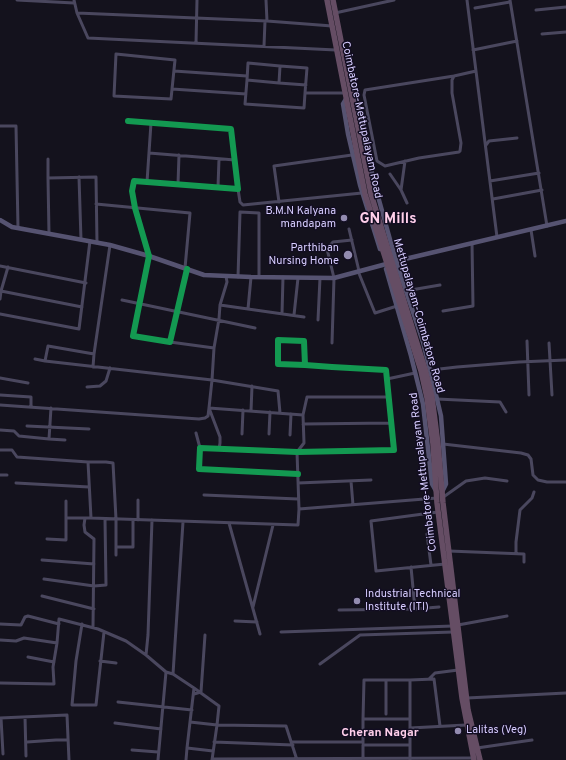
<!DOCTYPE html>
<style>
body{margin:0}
canvas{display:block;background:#14121d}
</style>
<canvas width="566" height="760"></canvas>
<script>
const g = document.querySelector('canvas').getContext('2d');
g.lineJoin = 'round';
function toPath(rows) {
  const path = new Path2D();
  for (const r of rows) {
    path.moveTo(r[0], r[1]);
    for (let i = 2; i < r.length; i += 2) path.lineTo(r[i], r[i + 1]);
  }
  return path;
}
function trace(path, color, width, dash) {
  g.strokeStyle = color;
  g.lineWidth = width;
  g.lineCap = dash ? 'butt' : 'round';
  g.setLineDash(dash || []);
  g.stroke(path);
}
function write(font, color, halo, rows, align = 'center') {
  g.font = font + ' Overpass,sans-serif';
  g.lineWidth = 3;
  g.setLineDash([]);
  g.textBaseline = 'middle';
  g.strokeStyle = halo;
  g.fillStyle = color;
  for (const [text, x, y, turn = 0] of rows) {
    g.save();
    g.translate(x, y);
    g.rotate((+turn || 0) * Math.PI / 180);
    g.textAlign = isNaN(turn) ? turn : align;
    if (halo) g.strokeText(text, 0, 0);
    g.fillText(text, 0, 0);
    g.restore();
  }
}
const street = toPath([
 [17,0,74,3],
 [74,0,77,13,267,21,332,26],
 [266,0,267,21],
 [467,0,497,237],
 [510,0,547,226],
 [475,8,510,2],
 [536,10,566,7],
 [77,13,88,38,336,50],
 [335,13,394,0],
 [542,34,566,32],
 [196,43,197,0],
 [264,46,265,21],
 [473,50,517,41],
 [116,54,175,60,171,99,114,96,116,54],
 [280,66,279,83,247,80,248,63,280,66,307,68,305,93,345,93],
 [174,71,247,76],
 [454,76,365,90,364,95,377,161,385,166,419,158,459,152,460,151,461,143,452,93,452,80,454,76,476,71],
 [247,80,245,104,304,108,305,93],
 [279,83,306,85],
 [172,89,246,94],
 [128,121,231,129,238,189,134,181,132,191,135,208,149,256,133,336,170,342,187,269],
 [0,126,16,126,18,228],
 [486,145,489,141,517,138],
 [149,153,235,160],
 [48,159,48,178,96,177,97,243],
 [390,174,401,190,407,203],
 [79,177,81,240],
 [48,178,49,234],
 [490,181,539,173],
 [147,182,151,123],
 [178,184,179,155],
 [218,187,219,159],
 [238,189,240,202,243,205,362,193],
 [401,190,405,161],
 [493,199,542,190],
 [279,202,274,166,352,155],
 [96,204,190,213,185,268],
 [349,229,359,271],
 [531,230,535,256],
 [110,245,94,354,48,346,45,361,212,380,209,408,220,437,220,443,219,449],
 [0,266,86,283],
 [358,271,375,313,397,306],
 [238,277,240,212,259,213,259,277],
 [0,291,1,291,8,267],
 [405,291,440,285],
 [0,299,1,291,82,307],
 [122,300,255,328],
 [220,305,227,282,226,276],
 [248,309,251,277],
 [443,311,473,306,472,243],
 [0,314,79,329,90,241],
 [282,314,283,277],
 [294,315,298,278],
 [318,320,320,278],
 [527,341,529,395],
 [170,342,214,348,219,319,220,305,304,317],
 [332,343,334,278,327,249,333,242,352,240],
 [549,343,552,395],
 [214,348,212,380,278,391,280,413],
 [35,359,45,361],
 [93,367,94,354],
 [431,370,457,367,519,362,566,360],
 [0,378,28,383],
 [387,379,415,373],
 [87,387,100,386,106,381,110,368],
 [0,395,31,397,31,407],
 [437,399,500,402,506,412],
 [0,405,199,419,205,418,208,416,209,408,303,415,304,443,297,452,299,509,437,498],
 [251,411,252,386],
 [303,415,307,397,389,397],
 [303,424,391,423],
 [27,426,89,429],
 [0,430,14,431,19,436,49,439,51,408],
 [196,433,200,448],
 [242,434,243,410],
 [269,434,270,412],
 [290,435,291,414],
 [49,439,65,440],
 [443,444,521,453,528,455,531,459,533,475,538,480,547,482,566,482],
 [0,450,12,450,17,457,88,462,91,518,298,525,299,509],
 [88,462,106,462,113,463,116,519,116,555],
 [298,474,199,469,200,448,297,452,394,450,386,370,332,367,305,365,278,364,278,340,304,341,305,365],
 [0,475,7,475],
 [351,481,353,505],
 [16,483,89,487],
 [298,483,371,480],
 [204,495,298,499],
 [442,498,466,481,485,478,507,481],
 [138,500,138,520],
 [438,512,371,521,376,571,445,564],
 [66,518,85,518],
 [91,518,85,518,84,525,85,532,94,539,93,627],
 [229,523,260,634],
 [427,534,431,565],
 [47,539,66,540,66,501],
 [116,547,133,547,133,520],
 [449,551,524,554,524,562],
 [516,553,516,542,520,510,532,498,534,492],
 [42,560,94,564],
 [411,567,415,609],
 [44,579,94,586,106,585,105,519],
 [42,596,94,609],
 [253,607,273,525],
 [339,610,415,609,439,607],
 [235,621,257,622],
 [0,624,21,625,25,617,28,616,59,624],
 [82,624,76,661,72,705,96,705,104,632],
 [458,625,507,616],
 [281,632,453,626],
 [0,640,16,641,24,638,57,643,59,619,98,629,126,641,146,655,166,672,173,674,194,688,219,706,217,725,286,726,297,760],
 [146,655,148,635,152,520],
 [28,657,54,662],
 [100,661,116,663],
 [320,664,360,635,453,632],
 [173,674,183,522],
 [429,679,435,673,458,670],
 [386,680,386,714],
 [410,680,434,679,440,726],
 [0,683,54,684,53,667,57,643],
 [194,694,201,692,205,635],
 [467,698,566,693],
 [118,702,192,710],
 [25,717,26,756],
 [0,718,67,715,69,760],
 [1,718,3,754],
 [363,719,363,743],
 [410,719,363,719,364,680,410,680,410,728,466,725],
 [190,722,194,688],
 [115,723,161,729],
 [27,742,56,740,68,740],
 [214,742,293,745],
 [292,742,363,742],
 [477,748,532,740],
 [132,750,158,752],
 [212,759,473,758],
 [158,760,166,672],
 [186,760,187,748],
 [212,760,217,725,190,722,187,748,213,751],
 [363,760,363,745,410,745],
 [410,760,410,728]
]);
const secondary = toPath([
 [352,96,357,103,374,182,396,261,423,342,437,399,441,416,446,484,442,492],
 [346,99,343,104,348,134,360,185,380,249],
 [0,220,12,227,110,245,149,256,204,275,251,277,334,278,405,259,566,221],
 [386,269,411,356,423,404,432,484,436,491]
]);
const highway = toPath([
 [327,0,365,194,421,371,427,398,433,444,437,503,462,698,474,760],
 [333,0,371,194,425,369,432,397,438,444,443,503,468,710,480,760]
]);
const cycleway = toPath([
 [128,121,231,129,238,189,134,181,132,191,135,208,149,256,133,336,170,342,187,269],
 [298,474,199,469,200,448,297,452,394,450,386,370,332,367,305,365,278,364,278,340,304,341,305,365]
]);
const markers = [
 [344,218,4,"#938cb0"],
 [348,255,5,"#938cb0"],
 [357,601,4,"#938cb0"],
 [458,731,4,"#938cb0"]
];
const streetNames = [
 ["Coimbatore-Mettupalayam Road",361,120,78],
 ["Mettupalayam-Coimbatore Road",418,316,74],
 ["Coimbatore-Mettupalayam Road",424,472,-97]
];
const poiNames = [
 ["B.M.N Kalyana",336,212],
 ["mandapam",336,225],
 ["Parthiban",339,249],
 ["Nursing Home",339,262],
 ["Industrial Technical",365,595,"left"],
 ["Institute (ITI)",365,608,"left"],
 ["Lalitas (Veg)",466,731,"left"]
];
const neighbourhoodNames = [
 ["Cheran Nagar",380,734]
];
const districtNames = [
 ["GN Mills",388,220]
];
trace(street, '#4a475e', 3);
trace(secondary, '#565371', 4.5);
trace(highway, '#654d64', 5.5);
trace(cycleway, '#139951', 6);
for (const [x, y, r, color] of markers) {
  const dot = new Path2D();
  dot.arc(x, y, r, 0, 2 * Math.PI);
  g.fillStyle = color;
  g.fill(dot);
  trace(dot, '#120d21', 1.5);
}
write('11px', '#d7cdff', '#120d21', streetNames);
write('11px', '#d7cdff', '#120d21', poiNames, 'right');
write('bold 12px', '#ffcfea', '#120d21', neighbourhoodNames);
write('bold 15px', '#ffcfea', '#120d21', districtNames);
</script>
